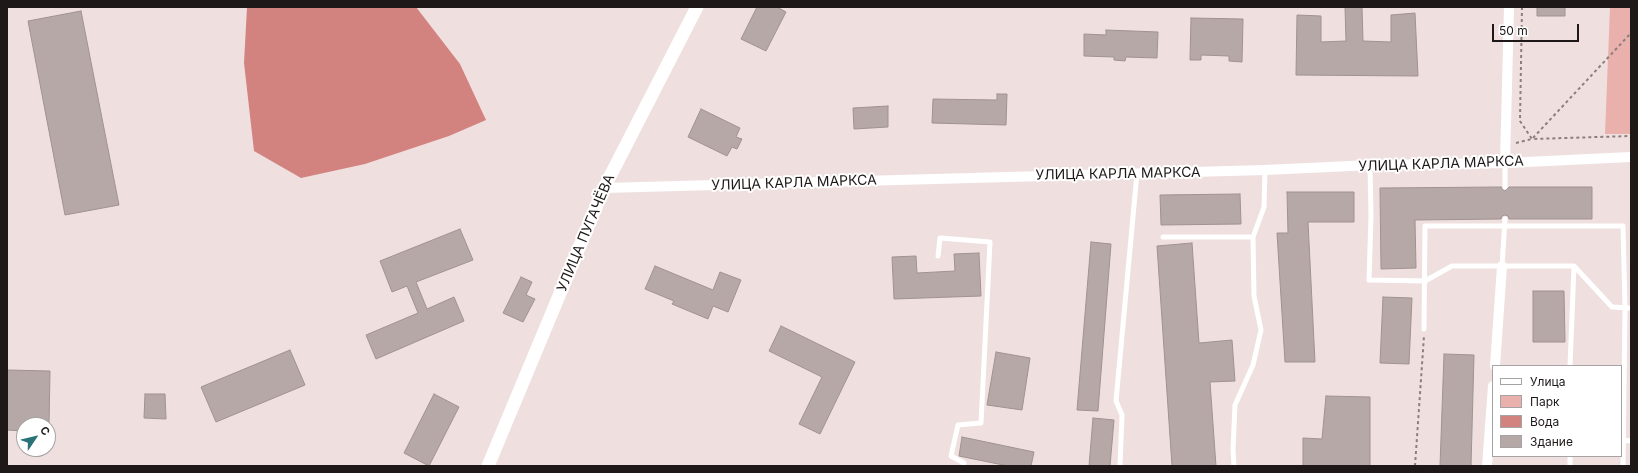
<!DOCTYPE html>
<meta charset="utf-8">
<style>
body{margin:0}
#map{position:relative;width:1638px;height:473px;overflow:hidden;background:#efe0df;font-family:Inter,sans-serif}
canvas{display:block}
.frame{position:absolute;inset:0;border:8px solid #1e1818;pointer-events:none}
.legend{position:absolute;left:1492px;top:365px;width:130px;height:92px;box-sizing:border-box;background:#fff;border:1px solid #a5a3a3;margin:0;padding:5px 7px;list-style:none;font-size:12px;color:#1e1818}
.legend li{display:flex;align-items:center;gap:8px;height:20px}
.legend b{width:20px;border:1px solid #a5a3a3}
.north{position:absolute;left:16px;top:417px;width:40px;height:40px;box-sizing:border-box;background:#fff;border:1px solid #a5a3a3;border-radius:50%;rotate:55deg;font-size:11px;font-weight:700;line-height:16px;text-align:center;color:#1e1818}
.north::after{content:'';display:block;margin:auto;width:14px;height:18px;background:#287278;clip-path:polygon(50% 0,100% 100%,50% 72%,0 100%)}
.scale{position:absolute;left:1492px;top:24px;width:87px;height:18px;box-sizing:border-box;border:2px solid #1e1818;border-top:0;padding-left:5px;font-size:12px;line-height:14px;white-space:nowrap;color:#1e1818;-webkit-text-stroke:3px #fff;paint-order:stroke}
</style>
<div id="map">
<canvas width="1638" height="473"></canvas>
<div class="frame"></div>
<ul class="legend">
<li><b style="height:5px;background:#fff"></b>Улица</li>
<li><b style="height:11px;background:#eab0ac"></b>Парк</li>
<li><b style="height:11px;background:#d3837f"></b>Вода</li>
<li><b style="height:11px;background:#b6a8a7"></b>Здание</li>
</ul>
<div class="north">С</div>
<div class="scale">50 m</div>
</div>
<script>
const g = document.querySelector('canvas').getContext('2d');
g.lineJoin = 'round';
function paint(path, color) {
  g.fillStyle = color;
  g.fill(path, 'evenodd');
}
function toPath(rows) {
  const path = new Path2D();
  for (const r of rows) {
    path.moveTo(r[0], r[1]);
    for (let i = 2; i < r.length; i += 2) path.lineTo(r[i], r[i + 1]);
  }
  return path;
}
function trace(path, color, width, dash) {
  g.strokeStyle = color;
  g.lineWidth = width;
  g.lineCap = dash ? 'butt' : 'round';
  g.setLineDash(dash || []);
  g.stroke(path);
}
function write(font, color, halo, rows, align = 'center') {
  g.font = font + ' Inter,sans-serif';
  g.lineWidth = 4;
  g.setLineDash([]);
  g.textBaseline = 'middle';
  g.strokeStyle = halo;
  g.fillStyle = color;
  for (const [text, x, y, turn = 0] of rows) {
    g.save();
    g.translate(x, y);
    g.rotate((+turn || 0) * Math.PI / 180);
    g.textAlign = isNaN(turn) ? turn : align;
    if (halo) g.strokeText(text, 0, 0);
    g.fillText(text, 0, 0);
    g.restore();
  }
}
const green = toPath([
 [1610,7,1631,7,1631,134,1605,134]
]);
const water = toPath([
 [247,7,416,7,460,64,486,120,449,136,365,164,301,178,254,151,244,63]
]);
const building = toPath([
 [757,7,777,7,786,12,766,51,741,39,757,7],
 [1345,7,1362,7,1363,41,1391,42,1391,15,1415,13,1418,76,1296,75,1297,15,1321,16,1321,42,1346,41,1345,7],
 [1537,7,1565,7,1565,16,1537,16,1537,7],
 [81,11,119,205,65,215,28,21,81,11],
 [1191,18,1243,19,1242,62,1229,61,1229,56,1201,55,1201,60,1190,60,1191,18],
 [1106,30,1158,32,1157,58,1126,57,1125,61,1114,60,1114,57,1084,56,1084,34,1106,35,1106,30],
 [997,94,1007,94,1006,125,932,123,933,99,997,100,997,94],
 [888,106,888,127,854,129,853,108,888,106],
 [701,109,740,128,736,137,742,139,737,149,732,147,727,156,688,137,701,109],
 [1501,187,1503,190,1505,191,1509,187,1592,187,1592,219,1509,219,1508,216,1505,215,1502,216,1501,219,1415,220,1416,268,1381,269,1380,188,1501,187],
 [1287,192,1354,192,1354,222,1308,222,1315,362,1285,362,1277,233,1288,233,1287,192],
 [1240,194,1241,224,1161,225,1160,195,1240,194],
 [460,229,473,260,416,282,427,309,454,297,464,321,376,359,366,335,418,313,407,286,392,292,380,261,460,229],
 [1091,242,1111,244,1098,411,1077,410,1091,242],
 [1192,243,1199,343,1232,340,1235,381,1210,382,1216,466,1172,466,1157,246,1192,243],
 [979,253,981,296,894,299,892,257,916,256,917,273,955,271,954,254,979,253],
 [655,266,713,290,720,272,741,280,728,312,713,306,708,319,672,304,674,301,645,289,655,266],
 [521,277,532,282,526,295,535,299,523,322,503,313,521,277],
 [1533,291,1564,291,1565,342,1533,342,1533,291],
 [1383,297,1412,298,1409,364,1380,363,1383,297],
 [781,326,855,362,820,434,799,424,822,377,769,351,781,326],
 [290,350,305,385,216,422,201,387,290,350],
 [996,352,1030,358,1022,410,987,405,996,352],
 [1444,354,1474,355,1471,466,1440,466,1444,354],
 [7,370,50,371,49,425,24,425,24,431,7,430,7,370],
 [145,394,165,394,166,419,144,418,145,394],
 [434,394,459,407,429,466,404,453,434,394],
 [1326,396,1370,397,1370,466,1303,466,1303,438,1322,439,1326,396],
 [1093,418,1114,420,1110,466,1089,466,1093,418],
 [962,437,1034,452,1031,466,1008,466,959,456,962,437]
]);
const path = toPath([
 [1522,7,1520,121,1532,139,1631,136],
 [1516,143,1532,139,1631,33],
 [1415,466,1424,336]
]);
const service = toPath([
 [1370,166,1371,216,1369,280,1425,281,1452,266,1574,266,1612,307,1631,308],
 [1505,187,1505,163],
 [1163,237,1253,237,1264,207,1265,170],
 [938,256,940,238,990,242,981,423,958,425,951,456,964,463,963,466],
 [1502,266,1505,219],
 [1424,329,1425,226,1623,226,1625,308,1623,466],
 [1570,366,1574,266],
 [1623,440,1631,441],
 [1120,466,1122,415,1116,401,1137,173],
 [1234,466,1233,450,1235,405,1253,365,1261,330,1254,296,1253,237],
 [1570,466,1570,456]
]);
const minor = toPath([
 [1505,163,1509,7],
 [604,188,1265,170,1372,165,1505,163,1631,157],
 [1495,366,1502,266],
 [1487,466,1493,386]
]);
const tertiary = toPath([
 [488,466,604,188,697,7]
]);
const streetNames = [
 ["УЛИЦА КАРЛА МАРКСА",1441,164,-2],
 ["УЛИЦА КАРЛА МАРКСА",1118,174,-1],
 ["УЛИЦА КАРЛА МАРКСА",794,183,-2],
 ["УЛИЦА ПУГАЧЁВА",586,233,-67]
];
paint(green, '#eab0ac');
paint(water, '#d3837f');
paint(building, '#b6a8a7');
trace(building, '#9f9290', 1);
trace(path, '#8a7f7e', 2, [3, 3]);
trace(service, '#fff', 5);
trace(minor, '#fff', 10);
trace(tertiary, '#fff', 13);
write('14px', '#1e1818', '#fff', streetNames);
</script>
